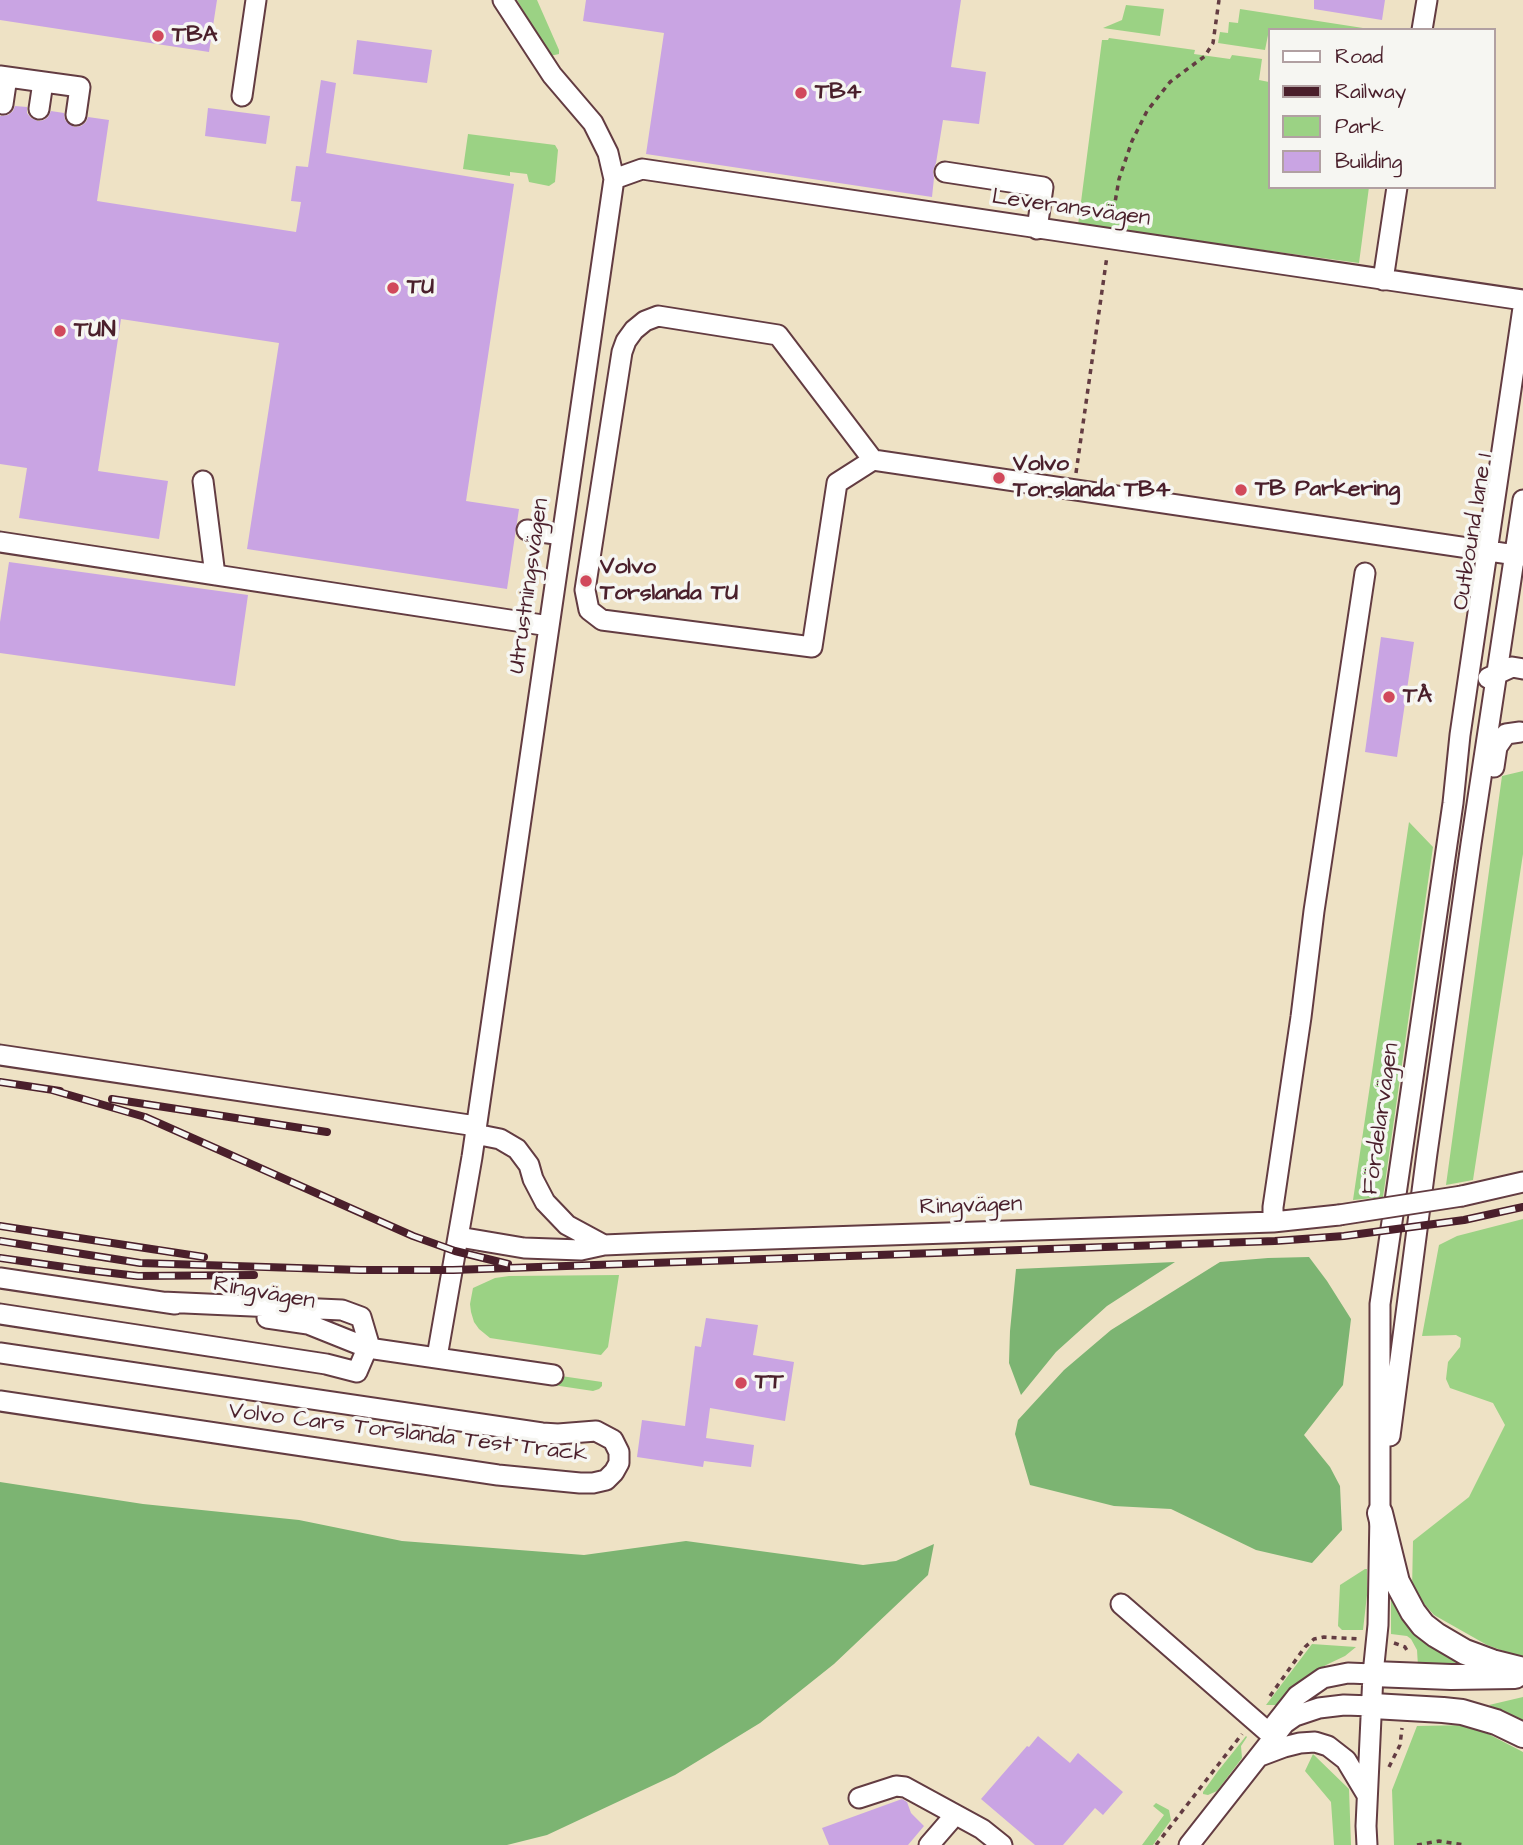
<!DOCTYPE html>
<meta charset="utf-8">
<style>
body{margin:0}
#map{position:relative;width:1523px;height:1845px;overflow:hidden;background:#eee2c5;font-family:"Architects Daughter",sans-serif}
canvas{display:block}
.legend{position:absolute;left:1268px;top:28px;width:228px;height:161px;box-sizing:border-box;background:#f6f6f2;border:2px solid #b1a0a2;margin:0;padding:9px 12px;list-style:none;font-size:21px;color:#4a1f2b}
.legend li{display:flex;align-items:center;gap:14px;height:35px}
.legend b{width:35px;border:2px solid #b1a0a2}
</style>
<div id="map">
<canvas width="1523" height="1845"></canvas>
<ul class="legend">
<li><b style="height:9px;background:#fff"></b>Road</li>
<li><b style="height:9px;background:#4a1f2b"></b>Railway</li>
<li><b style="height:19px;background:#9bd284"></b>Park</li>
<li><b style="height:19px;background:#c9a4e3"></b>Building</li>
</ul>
</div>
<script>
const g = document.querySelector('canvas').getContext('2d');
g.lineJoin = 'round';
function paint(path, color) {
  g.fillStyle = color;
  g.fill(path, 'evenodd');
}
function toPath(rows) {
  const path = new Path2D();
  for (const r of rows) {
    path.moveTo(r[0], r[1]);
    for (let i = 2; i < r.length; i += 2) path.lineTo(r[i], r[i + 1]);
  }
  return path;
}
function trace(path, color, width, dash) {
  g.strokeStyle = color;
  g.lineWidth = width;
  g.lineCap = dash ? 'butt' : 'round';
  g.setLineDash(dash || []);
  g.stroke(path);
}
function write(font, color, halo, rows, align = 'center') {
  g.font = font + ' "Architects Daughter",sans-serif';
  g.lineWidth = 7;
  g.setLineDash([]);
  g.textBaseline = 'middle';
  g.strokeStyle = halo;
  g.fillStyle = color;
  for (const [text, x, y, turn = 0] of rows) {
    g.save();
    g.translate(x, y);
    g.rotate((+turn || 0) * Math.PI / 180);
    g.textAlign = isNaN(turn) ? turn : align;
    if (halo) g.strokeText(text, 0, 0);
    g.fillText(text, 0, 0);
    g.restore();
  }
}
const green = toPath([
 [517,0,537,0,559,50,559,54,550,56],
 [1126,5,1164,9,1160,36,1103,28,1122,20],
 [1240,9,1363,28,1363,30,1269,30,1265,50,1218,43,1220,32,1228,33,1229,22,1238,23],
 [1109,38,1195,50,1194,54,1230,59,1232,55,1262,59,1259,80,1269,82,1269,187,1369,187,1359,263,1078,225,1102,40,1108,40],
 [468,134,555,145,558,150,555,182,549,186,529,182,527,174,510,172,510,176,463,169],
 [1523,771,1523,854,1473,1180,1446,1185,1502,776],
 [1409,822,1433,847,1383,1197,1353,1200],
 [1523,1219,1523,1658,1487,1645,1434,1615,1412,1590,1413,1541,1469,1497,1505,1425,1493,1403,1450,1388,1446,1379,1448,1362,1460,1347,1461,1338,1456,1335,1422,1336,1439,1245,1457,1236],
 [619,1275,608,1347,601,1355,490,1338,479,1329,474,1322,471,1312,470,1304,473,1288,495,1278,509,1276],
 [493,1366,602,1382,602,1386,599,1389,593,1391,487,1375],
 [1365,1569,1367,1569,1367,1595,1363,1630,1342,1630,1338,1626,1340,1585],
 [1392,1598,1465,1662,1466,1666,1418,1666,1417,1650,1411,1639,1407,1636,1391,1634,1391,1599],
 [1312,1644,1356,1647,1345,1656,1326,1665,1305,1679,1287,1700,1277,1705,1266,1705],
 [1523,1697,1523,1721,1489,1705],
 [1471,1725,1523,1752,1523,1845,1394,1845,1392,1790,1417,1726],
 [1246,1736,1247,1737,1241,1746,1242,1758,1239,1762,1217,1791,1208,1795,1203,1794,1203,1792,1218,1771],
 [1313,1754,1349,1789,1351,1845,1334,1845,1331,1802,1305,1771],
 [1156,1803,1169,1810,1171,1820,1153,1845,1142,1845,1164,1815,1153,1806]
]);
const forest = toPath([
 [1309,1257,1327,1281,1351,1319,1343,1385,1304,1435,1330,1467,1340,1486,1342,1530,1312,1563,1256,1550,1171,1509,1114,1506,1030,1485,1015,1434,1018,1420,1064,1370,1111,1330,1220,1262,1268,1258],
 [1175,1262,1107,1306,1056,1352,1021,1395,1009,1363,1010,1331,1016,1269],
 [0,1482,143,1504,299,1520,402,1541,584,1555,686,1541,863,1565,896,1561,934,1544,928,1575,834,1664,760,1723,675,1775,547,1835,507,1845,0,1845]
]);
const building = toPath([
 [0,0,217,0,209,52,0,20],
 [586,0,961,0,951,67,986,72,979,124,943,120,936,163,933,171,934,178,932,197,646,154,664,33,583,21],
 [1314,0,1385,0,1382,20,1314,9],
 [357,40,432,50,427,83,353,74],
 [321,80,336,83,326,153,514,184,466,501,519,509,507,589,247,549,279,343,121,319,98,471,168,481,159,539,19,518,27,468,0,464,0,116,8,115,13,111,15,106,27,107,27,113,31,118,38,121,44,120,48,117,51,111,64,113,65,120,74,127,81,126,86,122,88,117,109,120,97,201,296,232,301,202,291,201,296,166,308,167],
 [208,108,270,116,266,144,205,136],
 [9,562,248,595,235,686,0,653,0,622],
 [1381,637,1414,642,1397,757,1365,752],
 [706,1318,758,1325,753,1355,794,1362,785,1421,710,1408,706,1438,754,1445,751,1467,704,1461,703,1467,637,1457,642,1420,685,1426,695,1346,701,1347],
 [1038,1736,1070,1763,1078,1753,1123,1792,1103,1815,1095,1808,1063,1845,1035,1845,981,1799,1027,1746,1029,1747],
 [902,1799,907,1802,911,1813,924,1826,908,1845,829,1845,822,1828]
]);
const path = toPath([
 [1112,220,1119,179,1132,141,1147,111,1170,82,1205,56,1213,43,1219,0],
 [1076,473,1107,256],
 [1394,1643,1405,1647,1409,1654],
 [1270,1696,1305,1647,1314,1639,1324,1637,1359,1639],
 [1389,1767,1400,1745,1402,1728],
 [1156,1845,1242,1734],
 [1417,1845,1439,1841,1464,1845]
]);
const minor = toPath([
 [1422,30,1427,0],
 [0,76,80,87,76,115],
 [242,96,256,0],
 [3,104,7,77],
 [39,109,43,82],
 [945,172,1043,187,1037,229],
 [614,179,642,169,1523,300],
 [1383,280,1397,187],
 [873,460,778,335,658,316,645,321,634,330,626,341,622,352,585,590,589,610,602,620,812,647,837,483,873,460,1523,556],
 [203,481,215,575],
 [527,530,562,535],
 [0,542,549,626],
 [1488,678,1512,667,1523,669],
 [1494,767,1497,747,1506,734,1520,732],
 [0,1055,476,1126],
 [475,1134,500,1139,517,1149,529,1165,533,1179,545,1202,567,1225,604,1245],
 [1462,1196,1523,1182],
 [1273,1222,1273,1207,1301,1017,1314,911,1365,573],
 [459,1237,524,1248,581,1250,604,1245,651,1243,1273,1222,1339,1215],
 [0,1278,175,1304],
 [0,1314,326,1364,357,1372,369,1344,361,1317,342,1310,162,1302],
 [267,1318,308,1324,368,1348,553,1375],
 [0,1353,542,1433,558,1434,596,1431,613,1440,619,1452,619,1463,614,1472,606,1480,593,1483,580,1483,498,1475,0,1401],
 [437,1357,472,1157,614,179,608,153,593,123,552,75,503,0],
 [1390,1436,1427,1153,1471,844,1523,500],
 [1121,1604,1269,1733],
 [1275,1724,1297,1696,1323,1678,1348,1673,1373,1674],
 [1260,1756,1284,1747,1300,1743,1315,1742,1328,1746,1346,1760,1367,1795],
 [859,1798,896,1786,905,1787,982,1829,1002,1845],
 [929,1845,955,1815],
 [1189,1845,1285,1723,1295,1716,1319,1708,1344,1705,1373,1706],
 [1367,1845,1366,1826,1373,1674,1378,1625,1380,1513,1380,1304,1453,803,1460,735,1523,308]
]);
const major = toPath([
 [1380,1513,1397,1582,1413,1612,1423,1625,1436,1635,1465,1652,1492,1662,1523,1670],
 [1373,1674,1451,1677,1515,1676],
 [1373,1706,1443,1710,1462,1712,1496,1722,1523,1735]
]);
const rail = toPath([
 [0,1082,60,1091],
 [52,1090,145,1117,413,1236,455,1251,508,1264],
 [112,1099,327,1132],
 [0,1226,204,1257],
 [0,1241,140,1263,360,1270,453,1270,1275,1241,1344,1236,1464,1220,1523,1207],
 [0,1258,86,1270,138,1276,254,1275]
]);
const minorBridge = toPath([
 [1339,1215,1462,1196]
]);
const markers = [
 [158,36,7,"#d1495b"],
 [801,93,7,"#d1495b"],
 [393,288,7,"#d1495b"],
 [60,331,7,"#d1495b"],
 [999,478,7,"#d1495b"],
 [1241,490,7,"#d1495b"],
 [586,581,7,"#d1495b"],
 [1389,697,7,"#d1495b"],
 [741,1383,7,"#d1495b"]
];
const poiNames = [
 ["TBA",172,36],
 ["TB4",815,93],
 ["TU",407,288],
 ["TUN",74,331],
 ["Volvo",1013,465],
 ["Torslanda TB4",1013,491],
 ["TB Parkering",1255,490],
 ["Volvo",600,568],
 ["Torslanda TU",600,594],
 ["TÅ",1403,697],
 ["TT",755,1383]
];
const streetNames = [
 ["Leveransvägen",1071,209,8],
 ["Outbound lane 1",1474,532,-81],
 ["Utrustningsvägen",530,586,-82],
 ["Fördelarvägen",1382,1119,-82],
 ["Ringvägen",971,1207,-2],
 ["Ringvägen",264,1294,10],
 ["Volvo Cars Torslanda Test Track",408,1434,7]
];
paint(green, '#9bd284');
paint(forest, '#7cb472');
paint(building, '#c9a4e3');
trace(minor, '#633c42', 23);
trace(major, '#633c42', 28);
trace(path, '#633c42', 3.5, [5, 5]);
trace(minor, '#fff', 19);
trace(major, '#fff', 24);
trace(rail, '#4a1f2b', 8);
trace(rail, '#f6f6f2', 5, [16]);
trace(minorBridge, '#633c42', 23, []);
trace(minorBridge, '#fff', 19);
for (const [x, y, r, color] of markers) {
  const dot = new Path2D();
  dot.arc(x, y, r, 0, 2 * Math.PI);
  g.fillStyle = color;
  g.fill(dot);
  trace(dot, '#f6f6f2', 2.5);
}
write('bold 23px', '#4a1f2b', '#f6f6f2', poiNames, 'left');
write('23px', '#4a1f2b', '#f6f6f2', streetNames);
</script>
